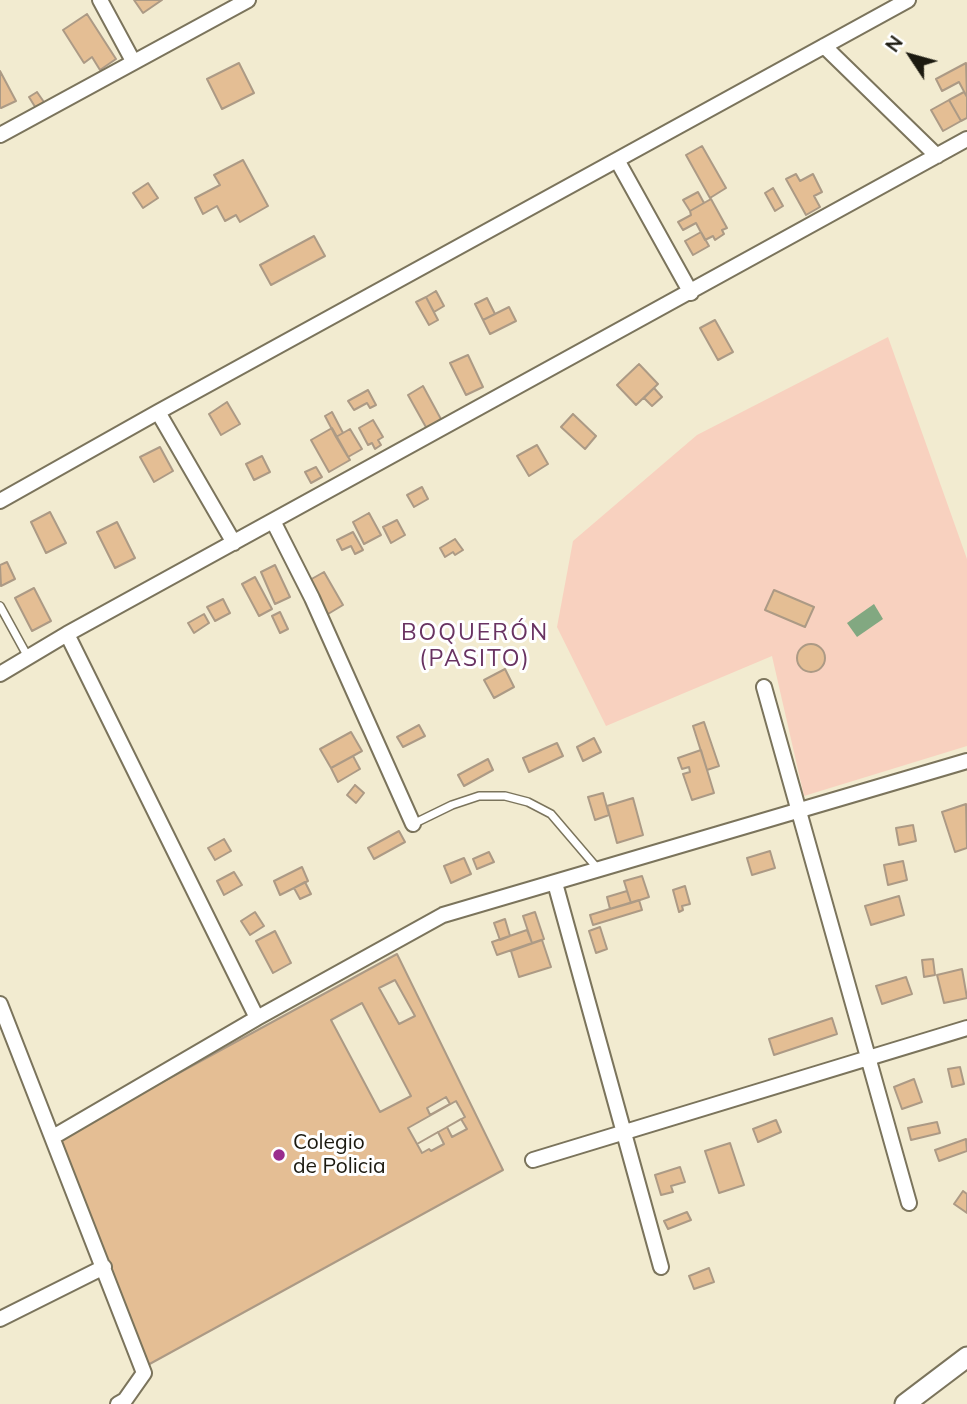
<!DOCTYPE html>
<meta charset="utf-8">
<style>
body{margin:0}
#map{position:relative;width:967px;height:1404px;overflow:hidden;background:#f2ebd0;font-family:Mulish,sans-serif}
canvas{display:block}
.north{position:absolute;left:876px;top:21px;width:70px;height:70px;-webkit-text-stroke:5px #fff;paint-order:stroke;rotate:306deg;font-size:19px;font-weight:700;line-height:28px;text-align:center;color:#1c1a10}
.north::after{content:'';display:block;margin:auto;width:24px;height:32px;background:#1c1a10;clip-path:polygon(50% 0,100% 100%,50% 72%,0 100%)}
</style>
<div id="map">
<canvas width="967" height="1404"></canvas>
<div class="north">N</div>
</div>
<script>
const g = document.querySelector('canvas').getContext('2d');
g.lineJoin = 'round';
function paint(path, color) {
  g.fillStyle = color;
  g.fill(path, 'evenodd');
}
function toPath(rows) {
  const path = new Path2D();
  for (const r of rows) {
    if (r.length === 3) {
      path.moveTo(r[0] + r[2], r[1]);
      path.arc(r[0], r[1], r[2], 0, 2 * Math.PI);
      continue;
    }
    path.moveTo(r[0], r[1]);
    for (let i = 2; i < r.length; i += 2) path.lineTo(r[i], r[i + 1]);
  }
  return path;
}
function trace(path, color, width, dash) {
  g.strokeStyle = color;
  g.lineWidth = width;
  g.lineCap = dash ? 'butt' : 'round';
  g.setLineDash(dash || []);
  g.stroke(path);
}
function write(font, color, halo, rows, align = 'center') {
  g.font = font + ' Mulish,sans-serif';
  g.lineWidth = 6;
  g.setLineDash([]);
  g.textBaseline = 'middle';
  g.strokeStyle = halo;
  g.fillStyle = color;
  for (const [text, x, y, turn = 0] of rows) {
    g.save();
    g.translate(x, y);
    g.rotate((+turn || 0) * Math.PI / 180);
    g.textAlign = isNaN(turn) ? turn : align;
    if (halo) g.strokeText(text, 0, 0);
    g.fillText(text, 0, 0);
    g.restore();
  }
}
const green = toPath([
 [888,337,967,559,967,746,804,796,772,656,606,726,557,627,573,541,697,435]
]);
const water = toPath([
 [874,604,883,619,857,637,847,623]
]);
const building = toPath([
 [134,0,162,0,143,13,134,0],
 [87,14,116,59,100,70,92,57,84,63,63,30,87,14],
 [239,63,254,93,222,109,207,79,239,63],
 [966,63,967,97,959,82,942,91,936,79,966,63],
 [0,71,16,101,1,108,0,107,0,71],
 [37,92,46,105,37,110,29,97,37,92],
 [964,92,967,97,967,118,961,121,949,100,964,92],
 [949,100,961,121,943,131,931,110,949,100],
 [702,146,726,188,710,198,686,155,702,146],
 [243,160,268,206,240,222,236,215,225,221,217,206,203,214,195,198,220,185,214,175,243,160],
 [796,174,800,181,813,174,822,192,814,196,820,207,806,215,786,179,796,174],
 [148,183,158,198,143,208,133,193,148,183],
 [773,188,783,206,775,211,765,193,773,188],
 [698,192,704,203,690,211,683,200,698,192],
 [711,199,727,228,722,230,724,234,715,240,713,236,705,240,696,223,683,230,678,222,691,215,690,211,711,199],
 [701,232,709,246,693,255,685,241,701,232],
 [314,236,325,256,271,285,260,265,314,236],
 [436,291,444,306,434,312,426,297,436,291],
 [426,297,438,320,429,325,416,302,426,297],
 [487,298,495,314,483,320,475,304,487,298],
 [509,307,516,321,490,334,483,320,509,307],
 [715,320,733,352,718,360,700,328,715,320],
 [468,355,483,387,466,395,450,363,468,355],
 [639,364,658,384,636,405,617,385,639,364],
 [423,386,442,421,427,429,408,395,423,386],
 [654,388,662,397,652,406,644,398,654,388],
 [368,390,376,405,370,408,367,403,354,410,348,401,368,390],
 [227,402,240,424,221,435,209,414,227,402],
 [332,412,343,433,336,437,325,416,332,412],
 [573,414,596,436,585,449,561,427,573,414],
 [373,420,383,437,378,440,381,445,375,449,372,443,368,445,359,428,373,420],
 [332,428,350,460,329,472,311,440,332,428],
 [350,429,362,449,348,457,336,437,350,429],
 [537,445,548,464,529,476,517,456,537,445],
 [160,447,173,471,154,482,140,457,160,447],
 [262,456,270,472,254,480,246,464,262,456],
 [316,467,322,477,311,483,305,472,316,467],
 [422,487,428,499,414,507,407,495,422,487],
 [50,512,66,543,46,553,31,522,50,512],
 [369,513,381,535,364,544,353,522,369,513],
 [397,520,405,535,391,543,383,527,397,520],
 [117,522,135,558,115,568,97,532,117,522],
 [353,532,363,550,355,554,351,546,342,550,337,540,353,532],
 [455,539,463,550,455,555,453,552,445,557,440,548,455,539],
 [7,562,15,579,1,586,0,565,7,562],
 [275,565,290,597,275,604,261,572,275,565],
 [324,572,343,605,328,614,308,581,324,572],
 [255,577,272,609,259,616,242,584,255,577],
 [34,588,51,621,32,631,15,598,34,588],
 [774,590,814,607,805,627,765,610,774,590],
 [223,599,230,613,215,621,207,607,223,599],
 [280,612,288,629,280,633,272,616,280,612],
 [204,614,209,623,194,633,188,623,204,614],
 [811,658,14],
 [505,669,514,687,494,698,484,680,505,669],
 [704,722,719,766,707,770,693,726,704,722],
 [419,725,425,736,403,747,397,737,419,725],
 [351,732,362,751,331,768,320,749,351,732],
 [594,738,601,752,583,761,577,747,594,738],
 [557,743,563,756,529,772,523,758,557,743],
 [701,750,714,793,692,800,683,774,690,772,689,767,682,769,678,758,701,750],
 [353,756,360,769,338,782,331,768,353,756],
 [488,759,493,770,464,786,458,775,488,759],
 [355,785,364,793,356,803,347,795,355,785],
 [603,793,609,815,595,820,588,797,603,793],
 [633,798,643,835,617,843,607,806,633,798],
 [966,804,967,848,955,852,942,812,966,804],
 [913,825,916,841,899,845,896,828,913,825],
 [399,831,405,842,374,859,368,848,399,831],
 [224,839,231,851,215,860,208,848,224,839],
 [770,851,775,868,752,875,747,858,770,851],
 [489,852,494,862,477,869,473,859,489,852],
 [464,858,471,874,451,883,444,866,464,858],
 [903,861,907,880,888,885,884,865,903,861],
 [302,867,308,881,280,895,274,881,302,867],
 [234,872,242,885,224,895,217,881,234,872],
 [642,876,649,897,631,903,624,881,642,876],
 [305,882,311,894,300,899,294,888,305,882],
 [685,886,690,904,682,906,683,910,679,912,673,890,685,886],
 [627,891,631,903,610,909,607,897,627,891],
 [899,896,904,915,871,925,865,906,899,896],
 [639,900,642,910,593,925,590,915,639,900],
 [255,912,264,926,250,935,241,921,255,912],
 [535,912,544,939,532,943,523,916,535,912],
 [505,919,510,936,500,940,494,923,505,919],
 [600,927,607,949,596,953,589,931,600,927],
 [527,930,532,943,497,955,492,942,527,930],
 [275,931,291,963,273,973,256,941,275,931],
 [542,940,551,967,519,977,511,951,542,940],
 [397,954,503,1170,146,1366,56,1140,397,954],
 [933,959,935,975,924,977,922,960,933,959],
 [962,969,967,998,944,1003,937,975,962,969],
 [906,977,912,994,882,1004,876,986,906,977],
 [395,980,415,1016,399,1024,379,988,395,980],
 [362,1003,411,1096,380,1112,331,1020,362,1003],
 [832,1018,837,1034,774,1055,769,1039,832,1018],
 [960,1067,964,1084,952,1087,948,1069,960,1067],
 [914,1079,922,1102,902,1109,894,1087,914,1079],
 [446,1097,450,1104,430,1115,427,1108,446,1097],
 [456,1101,465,1117,417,1144,408,1128,456,1101],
 [461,1119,467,1129,452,1137,447,1127,461,1119],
 [776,1120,781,1132,758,1142,753,1129,776,1120],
 [937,1122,940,1133,911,1140,908,1128,937,1122],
 [438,1132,444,1144,431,1151,429,1149,422,1153,417,1144,438,1132],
 [966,1139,967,1151,939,1161,935,1150,966,1139],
 [730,1143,744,1185,719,1193,705,1151,730,1143],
 [680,1167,685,1182,671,1186,673,1192,661,1195,655,1175,680,1167],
 [963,1191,967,1194,967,1213,954,1204,963,1191],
 [687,1212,691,1220,668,1229,664,1221,687,1212],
 [709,1268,714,1282,694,1289,689,1276,709,1268]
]);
const lane = toPath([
 [0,606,28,657],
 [413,824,452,805,479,796,505,796,528,802,551,814,598,869]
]);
const street = toPath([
 [100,0,133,61],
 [824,46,937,156],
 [0,135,248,0],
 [617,160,691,293],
 [158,412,234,543],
 [0,501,158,412,908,0],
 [273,521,312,598,413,824],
 [67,634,257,1018],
 [0,674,67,634,967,139],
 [764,687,909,1203],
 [555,883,661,1267],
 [0,1004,144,1373,125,1400,118,1404],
 [53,1137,257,1018,443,915,967,761],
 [533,1160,967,1028],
 [0,1319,104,1267]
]);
const secondary = toPath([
 [905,1404,967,1357]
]);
const markers = [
 [279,1155,7,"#992c8d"]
];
const poiNames = [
 ["Colegio",293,1143],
 ["de Policia",293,1167]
];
const neighbourhoodNames = [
 ["BOQUERÓN",475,633],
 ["(PASITO)",475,659]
];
paint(green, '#f8d1bf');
paint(water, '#82a881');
paint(building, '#e4be94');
trace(building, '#ac9a85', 2);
trace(lane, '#7b745c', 10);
trace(street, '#7b745c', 18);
trace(secondary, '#7b745c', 23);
trace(lane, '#fff', 7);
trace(street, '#fff', 14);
trace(secondary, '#fff', 19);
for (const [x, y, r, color] of markers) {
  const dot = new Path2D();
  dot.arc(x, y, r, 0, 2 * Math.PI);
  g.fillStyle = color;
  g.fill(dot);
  trace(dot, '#fff', 2.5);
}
write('21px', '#1c1a10', '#fff', poiNames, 'left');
g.letterSpacing = '2px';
write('23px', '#693362', '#fff', neighbourhoodNames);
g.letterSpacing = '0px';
</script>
